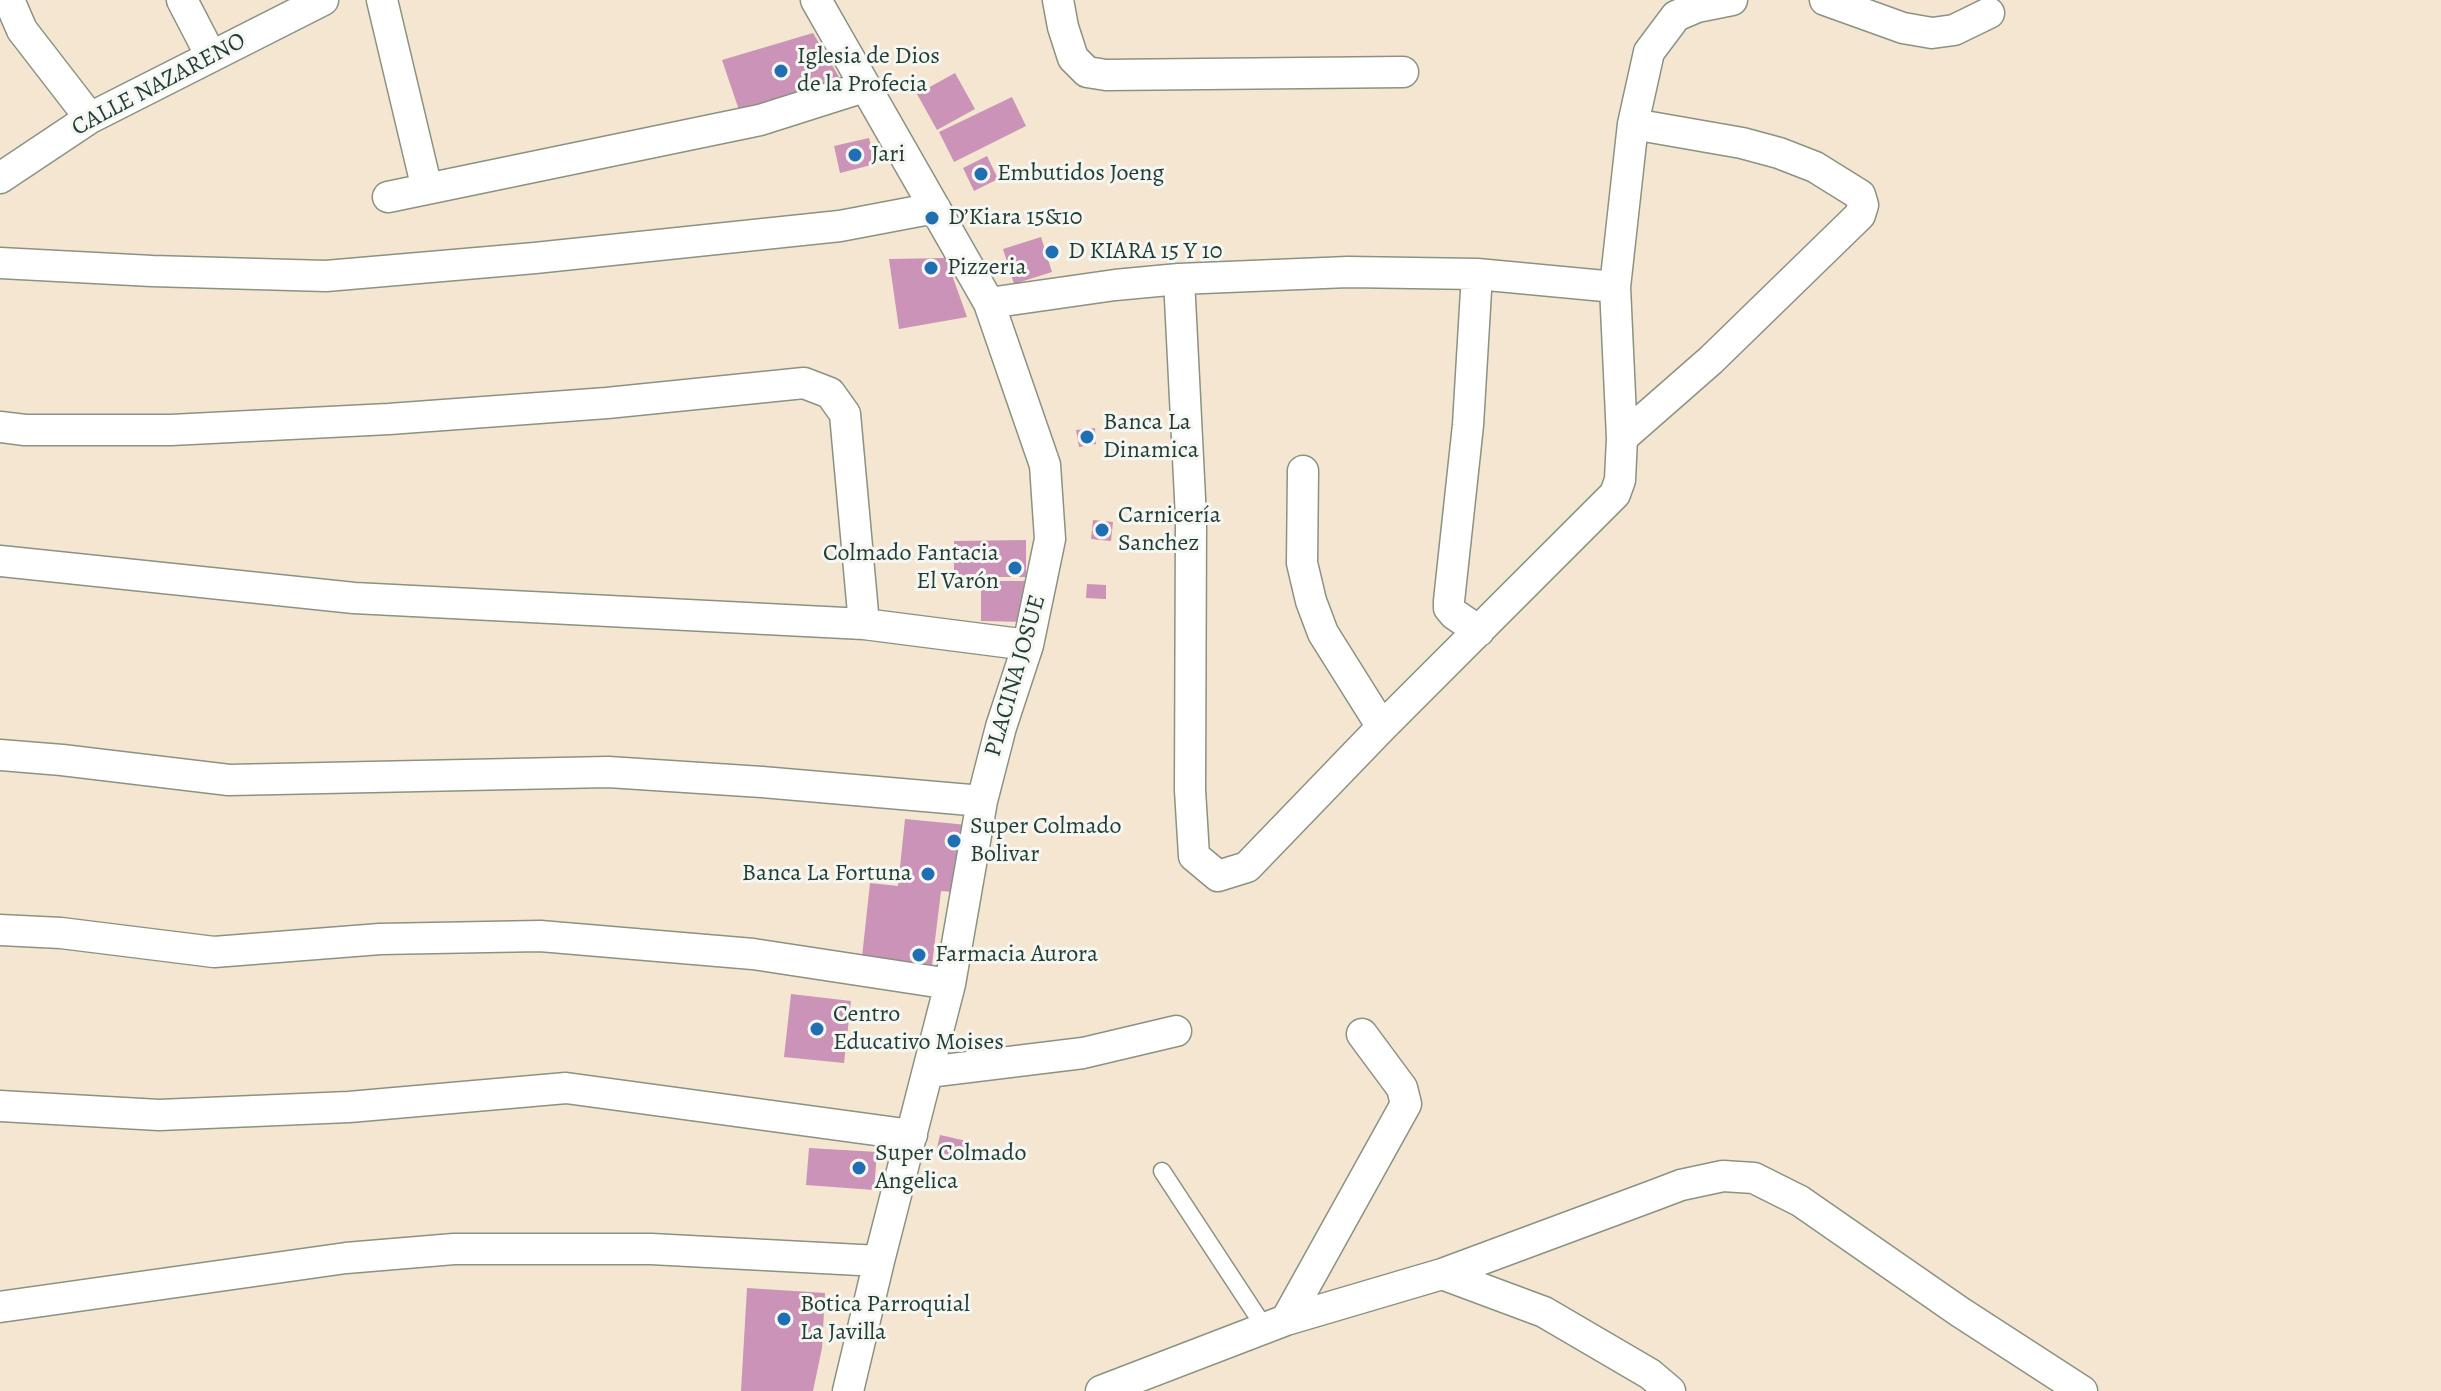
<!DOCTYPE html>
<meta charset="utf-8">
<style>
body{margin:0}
canvas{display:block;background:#f4e6d1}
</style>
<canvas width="2441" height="1391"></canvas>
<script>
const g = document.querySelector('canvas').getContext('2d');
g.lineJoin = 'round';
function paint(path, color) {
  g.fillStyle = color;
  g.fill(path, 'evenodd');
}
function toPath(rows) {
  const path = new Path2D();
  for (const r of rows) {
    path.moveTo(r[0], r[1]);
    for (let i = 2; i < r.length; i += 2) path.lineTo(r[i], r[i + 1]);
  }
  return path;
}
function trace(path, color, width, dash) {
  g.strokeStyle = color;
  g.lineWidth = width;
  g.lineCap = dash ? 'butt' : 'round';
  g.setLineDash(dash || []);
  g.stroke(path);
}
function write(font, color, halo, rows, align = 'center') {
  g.font = font + ' Alegreya,serif';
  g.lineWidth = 6;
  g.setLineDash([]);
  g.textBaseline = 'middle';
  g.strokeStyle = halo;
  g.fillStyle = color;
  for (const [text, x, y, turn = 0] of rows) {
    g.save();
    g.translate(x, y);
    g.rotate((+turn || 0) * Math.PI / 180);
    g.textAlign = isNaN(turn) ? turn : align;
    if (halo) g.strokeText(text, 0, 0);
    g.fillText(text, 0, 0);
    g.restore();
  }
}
const building = toPath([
 [813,33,842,82,740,113,722,60],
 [955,73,975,109,937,130,917,94],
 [1012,97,1026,126,954,162,939,132],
 [869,138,875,164,840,173,834,146],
 [987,156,998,179,974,191,963,168],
 [1041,237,1052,272,1014,284,1003,249],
 [946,258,967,317,899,329,889,259],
 [1095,428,1096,444,1079,447,1076,430],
 [1093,520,1113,522,1111,541,1091,539],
 [1026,540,1026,577,954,577,954,541],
 [981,581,1028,581,1027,622,981,621],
 [1087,584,1106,585,1106,599,1086,598],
 [905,819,967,825,954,892,941,891,932,965,862,957,870,883,898,886],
 [791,994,851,1001,844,1063,784,1057],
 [940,1135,971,1142,967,1159,936,1152],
 [809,1148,877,1152,874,1190,806,1185],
 [747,1288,825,1293,822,1348,813,1391,741,1391]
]);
const service = toPath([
 [1162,1171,1265,1328]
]);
const minor = toPath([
 [9,0,22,30,90,118],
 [182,0,211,56],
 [382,0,427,189],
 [816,0,989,303,1045,465,1050,539,1028,645,1001,727,982,801,950,984,879,1261,848,1391],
 [1058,0,1063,27,1073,58,1087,72,1106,75,1403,72],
 [1825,0,1903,28,1932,33,1954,30,1989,13],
 [0,178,90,118,323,0],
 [388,197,760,120,864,87],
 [0,263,152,271,326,276,535,258,840,226,935,208],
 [1477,274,1615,287],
 [1179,279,1191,518,1190,790,1194,856,1218,876,1247,867,1382,727,1615,494,1620,480,1622,438,1615,287,1633,124,1649,52,1676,16,1697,7,1732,0],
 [989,303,1115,285,1179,279,1348,272,1477,274,1468,425,1449,601,1449,608,1454,614,1479,631],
 [0,427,25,430,171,430,389,419,607,403,804,383,830,393,845,414,864,624],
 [1622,438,1711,360,1860,215,1863,205,1860,195,1815,167,1779,153,1742,143,1633,124],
 [1303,471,1302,563,1311,601,1323,633,1382,727],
 [0,561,354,598,864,624,1028,645],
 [0,755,62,760,229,780,608,772,762,782,982,801],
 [0,930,61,933,214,952,380,939,540,936,753,954,950,984],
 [928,1072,1083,1053,1176,1031],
 [0,1106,159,1115,349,1107,566,1088,912,1135],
 [1442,1274,1544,1312,1650,1374,1670,1391],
 [0,1307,346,1258,454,1249,651,1249,879,1261],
 [1286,1320,1406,1104,1402,1088,1362,1034],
 [1101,1391,1286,1320,1442,1274,1652,1196,1681,1185,1723,1176,1754,1178,1800,1201,1960,1312,2082,1391]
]);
const markers = [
 [781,71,8,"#1f6fb2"],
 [855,155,8,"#1f6fb2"],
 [981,174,8,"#1f6fb2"],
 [932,218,8,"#1f6fb2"],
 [1052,252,8,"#1f6fb2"],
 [931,268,8,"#1f6fb2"],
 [1087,437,8,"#1f6fb2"],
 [1102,530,8,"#1f6fb2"],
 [1015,568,8,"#1f6fb2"],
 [954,841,8,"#1f6fb2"],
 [928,874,8,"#1f6fb2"],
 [919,955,8,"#1f6fb2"],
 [817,1029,8,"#1f6fb2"],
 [859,1168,8,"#1f6fb2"],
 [784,1319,8,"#1f6fb2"]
];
const poiNames = [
 ["Iglesia de Dios",797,57],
 ["de la Profecia",797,85],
 ["Jari",871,155],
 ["Embutidos Joeng",997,174],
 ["D’Kiara 15&10",948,218],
 ["D KIARA 15 Y 10",1068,252],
 ["Pizzeria",947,268],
 ["Banca La",1103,423],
 ["Dinamica",1103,451],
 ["Carnicería",1118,516],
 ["Sanchez",1118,544],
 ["Colmado Fantacia",999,554,"right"],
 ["El Varón",999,582,"right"],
 ["Super Colmado",970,827],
 ["Bolivar",970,855],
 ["Banca La Fortuna",912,874,"right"],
 ["Farmacia Aurora",935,955],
 ["Centro",833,1015],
 ["Educativo Moises",833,1043],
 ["Super Colmado",875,1154],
 ["Angelica",875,1182],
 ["Botica Parroquial",800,1305],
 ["La Javilla",800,1333]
];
const streetNames = [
 ["CALLE NAZARENO",159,85,-28],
 ["PLACINA JOSUE",1016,676,-74]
];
paint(building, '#ca93b7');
trace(service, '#8a9282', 19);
trace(minor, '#8a9282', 33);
trace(service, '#fff', 16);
trace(minor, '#fff', 30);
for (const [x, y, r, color] of markers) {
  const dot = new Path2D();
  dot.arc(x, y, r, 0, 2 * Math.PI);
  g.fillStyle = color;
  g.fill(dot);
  trace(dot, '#f6f6f2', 3);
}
write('24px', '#1f3d34', '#f6f6f2', poiNames, 'left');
write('24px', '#1f3d34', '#f6f6f2', streetNames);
</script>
